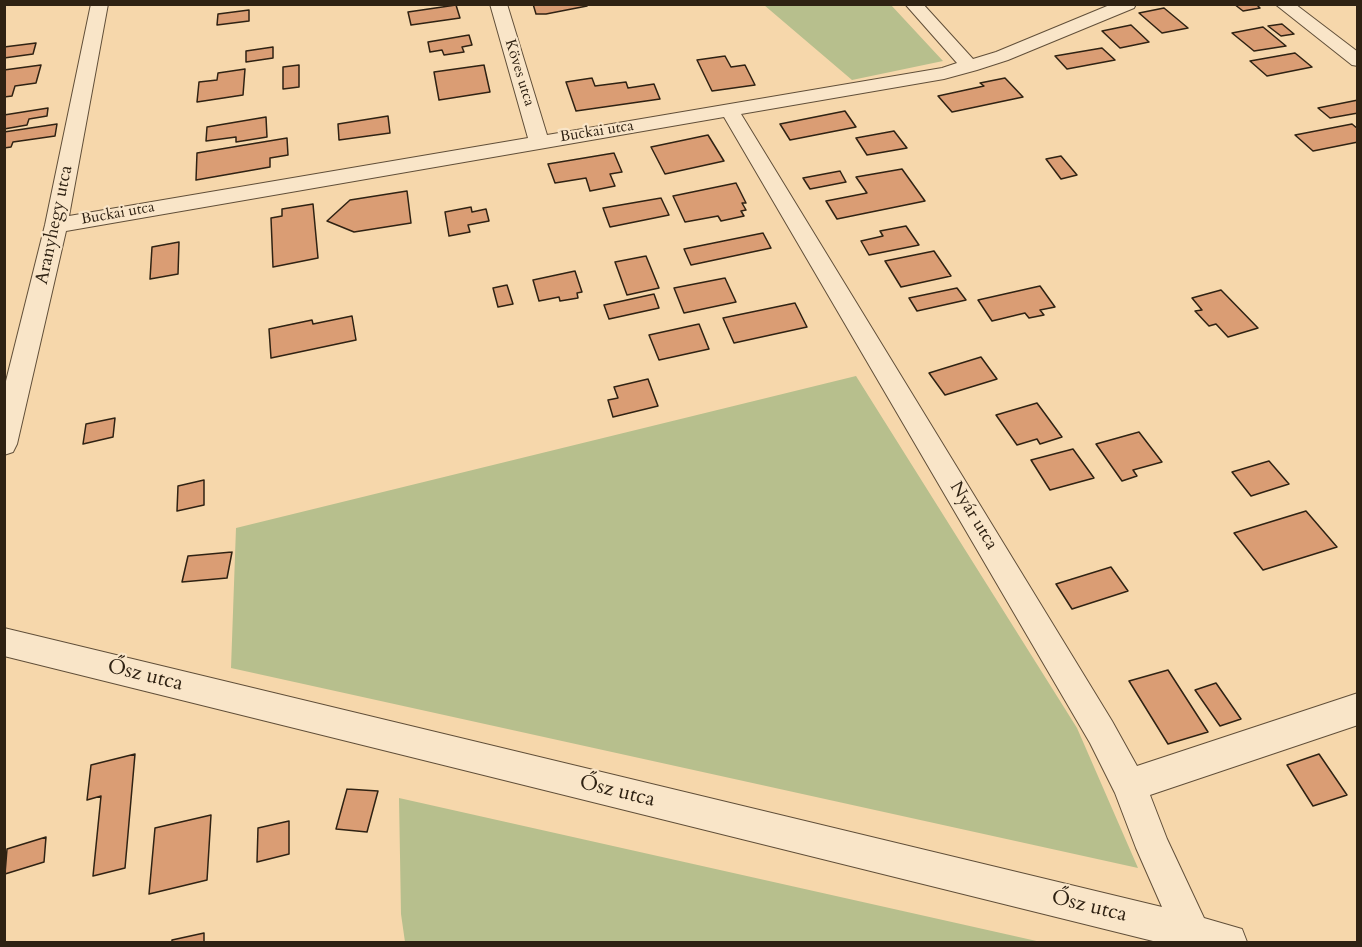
<!DOCTYPE html>
<meta charset="utf-8">
<style>
body{margin:0}
#map{position:relative;width:1362px;height:947px;overflow:hidden;background:#f6d7ab;font-family:Cardo,serif}
canvas{display:block}
.frame{position:absolute;inset:0;border:6px solid #2f2213;pointer-events:none}
</style>
<div id="map">
<canvas width="1362" height="947"></canvas>
<div class="frame"></div>
</div>
<script>
const g = document.querySelector('canvas').getContext('2d');
g.lineJoin = 'round';
function paint(path, color) {
  g.fillStyle = color;
  g.fill(path, 'evenodd');
}
function toPath(rows) {
  const path = new Path2D();
  for (const r of rows) {
    path.moveTo(r[0], r[1]);
    for (let i = 2; i < r.length; i += 2) path.lineTo(r[i], r[i + 1]);
  }
  return path;
}
function trace(path, color, width, dash) {
  g.strokeStyle = color;
  g.lineWidth = width;
  g.lineCap = dash ? 'butt' : 'round';
  g.setLineDash(dash || []);
  g.stroke(path);
}
function write(font, color, halo, rows, align = 'center') {
  g.font = font + ' Cardo,serif';
  g.lineWidth = 4.5;
  g.setLineDash([]);
  g.textBaseline = 'middle';
  g.strokeStyle = halo;
  g.fillStyle = color;
  for (const [text, x, y, turn = 0] of rows) {
    g.save();
    g.translate(x, y);
    g.rotate((+turn || 0) * Math.PI / 180);
    g.textAlign = isNaN(turn) ? turn : align;
    if (halo) g.strokeText(text, 0, 0);
    g.fillText(text, 0, 0);
    g.restore();
  }
}
const green = toPath([
 [764,5,891,5,943,61,852,80],
 [856,376,1077,728,1138,868,231,668,236,528],
 [399,798,1041,942,405,942,401,914]
]);
const building = toPath([
 [533,4,586,4,587,6,546,14,536,14,533,4],
 [1234,4,1256,4,1260,8,1243,11,1234,4],
 [456,5,460,18,411,25,408,12,456,5],
 [1164,8,1188,28,1162,33,1139,13,1164,8],
 [249,10,249,21,217,25,218,14,249,10],
 [1282,24,1294,34,1281,36,1268,26,1282,24],
 [1131,25,1149,42,1120,48,1102,31,1131,25],
 [1263,27,1286,46,1254,51,1232,33,1263,27],
 [469,35,472,45,462,47,464,52,444,55,442,50,430,52,428,42,469,35],
 [36,43,33,54,4,58,4,47,36,43],
 [273,47,273,58,246,62,246,51,273,47],
 [1102,48,1115,60,1067,69,1055,56,1102,48],
 [1295,53,1312,67,1267,76,1250,61,1295,53],
 [725,56,731,67,745,65,755,85,712,91,697,60,725,56],
 [41,65,36,83,15,86,12,96,4,97,4,70,41,65],
 [299,65,299,87,283,89,283,67,299,65],
 [484,65,490,92,439,100,434,72,484,65],
 [245,69,243,95,197,102,199,82,217,80,218,73,245,69],
 [592,78,595,86,626,82,628,88,654,84,660,99,576,111,566,82,592,78],
 [1005,78,1023,97,952,112,938,96,984,86,980,83,1005,78],
 [1358,100,1358,113,1330,118,1318,108,1358,100],
 [48,108,47,116,29,119,27,125,4,129,4,115,48,108],
 [845,111,856,127,790,140,780,124,845,111],
 [388,116,390,133,339,140,338,124,388,116],
 [266,117,267,137,236,142,236,137,206,141,207,127,266,117],
 [57,124,55,136,13,142,11,147,4,148,4,132,57,124],
 [1352,124,1358,129,1358,142,1313,151,1295,135,1352,124],
 [894,131,907,148,867,155,856,138,894,131],
 [708,135,724,161,665,174,651,147,708,135],
 [287,138,288,155,270,158,270,167,196,180,197,153,287,138],
 [614,153,622,172,610,174,615,186,590,191,586,178,555,183,548,164,614,153],
 [1061,156,1077,175,1061,179,1046,159,1061,156],
 [902,169,925,201,837,219,826,201,867,193,856,177,902,169],
 [840,171,846,182,810,189,803,178,840,171],
 [736,183,746,203,742,203,746,210,741,211,744,216,721,221,718,216,685,222,673,196,736,183],
 [407,191,411,223,354,232,327,221,350,200,407,191],
 [661,198,669,215,610,227,603,208,661,198],
 [313,204,318,258,273,267,271,218,282,216,282,209,313,204],
 [471,207,472,212,486,209,489,221,468,225,470,232,449,236,445,212,471,207],
 [906,226,919,245,869,255,861,241,883,236,880,231,906,226],
 [763,233,771,248,691,265,684,249,763,233],
 [179,242,178,274,150,279,152,247,179,242],
 [934,251,951,276,901,287,885,261,934,251],
 [646,256,659,288,627,295,615,262,646,256],
 [575,271,582,292,577,293,578,298,560,301,559,297,539,301,533,280,575,271],
 [725,278,736,302,684,313,674,288,725,278],
 [507,285,513,304,498,307,493,288,507,285],
 [1040,286,1055,307,1040,310,1044,315,1029,318,1025,313,992,321,978,300,1040,286],
 [957,288,966,300,917,311,909,298,957,288],
 [1221,290,1258,328,1228,337,1216,324,1209,326,1195,311,1202,310,1192,298,1221,290],
 [654,294,659,308,609,319,604,305,654,294],
 [795,303,807,327,734,343,723,318,795,303],
 [352,316,356,340,271,358,269,329,312,320,313,324,352,316],
 [699,324,709,349,659,360,649,335,699,324],
 [981,357,997,379,945,395,929,373,981,357],
 [648,379,658,406,613,417,608,400,618,398,614,387,648,379],
 [1037,403,1062,437,1040,444,1037,439,1017,445,996,415,1037,403],
 [115,418,113,437,83,444,86,424,115,418],
 [1139,432,1162,462,1133,470,1137,476,1122,481,1096,444,1139,432],
 [1073,449,1094,478,1050,490,1031,460,1073,449],
 [1269,461,1289,484,1251,496,1232,472,1269,461],
 [204,480,204,505,177,511,178,486,204,480],
 [1306,511,1337,547,1263,570,1234,533,1306,511],
 [232,552,227,578,182,582,188,556,232,552],
 [1111,567,1128,591,1072,609,1056,584,1111,567],
 [1168,670,1208,732,1168,744,1129,681,1168,670],
 [1216,683,1241,719,1220,726,1195,690,1216,683],
 [135,754,125,868,93,876,101,796,87,800,91,765,135,754],
 [1319,754,1347,795,1313,806,1287,765,1319,754],
 [347,789,378,791,367,832,336,829,347,789],
 [211,815,207,880,149,894,155,828,211,815],
 [289,821,289,854,257,862,258,828,289,821],
 [46,837,44,862,5,874,7,849,46,837],
 [204,933,204,942,172,942,172,940,204,933]
]);
const minor = toPath([
 [91,4,108,4,69,216,528,138,490,4,507,4,547,135,942,68,957,63,905,4,923,4,973,59,996,52,1112,4,1136,4,1134,8,1008,60,977,70,944,79,741,114,1112,721,1137,766,1358,693,1358,725,1150,795,1167,839,1204,918,1242,929,1247,942,1157,942,4,656,4,628,1162,907,1136,848,1115,793,1090,743,724,117,66,231,17,444,13,452,4,455,4,389,45,225,91,4],
 [1275,4,1295,4,1358,52,1358,66,1352,65,1275,4]
]);
const farStreetnames = [
 ["Köves utca",519,73,73],
 ["Buckai utca",597,132,-9],
 ["Buckai utca",118,214,-10]
];
const streetNames = [
 ["Aranyhegy utca",55,225,-78],
 ["Nyár utca",973,516,59]
];
const nearStreetnames = [
 ["Ősz utca",145,676,14],
 ["Ősz utca",617,792,14],
 ["Ősz utca",1089,907,14]
];
paint(green, '#b7bf8d');
paint(building, '#da9d74');
trace(building, '#2f2213', 1.5);
trace(minor, '#614f39', 2);
paint(minor, '#f9e5c8');
write('15px', '#2f2213', '#f9e5c8', farStreetnames);
write('18px', '#2f2213', '#f9e5c8', streetNames);
write('21px', '#2f2213', '#f9e5c8', nearStreetnames);
</script>
